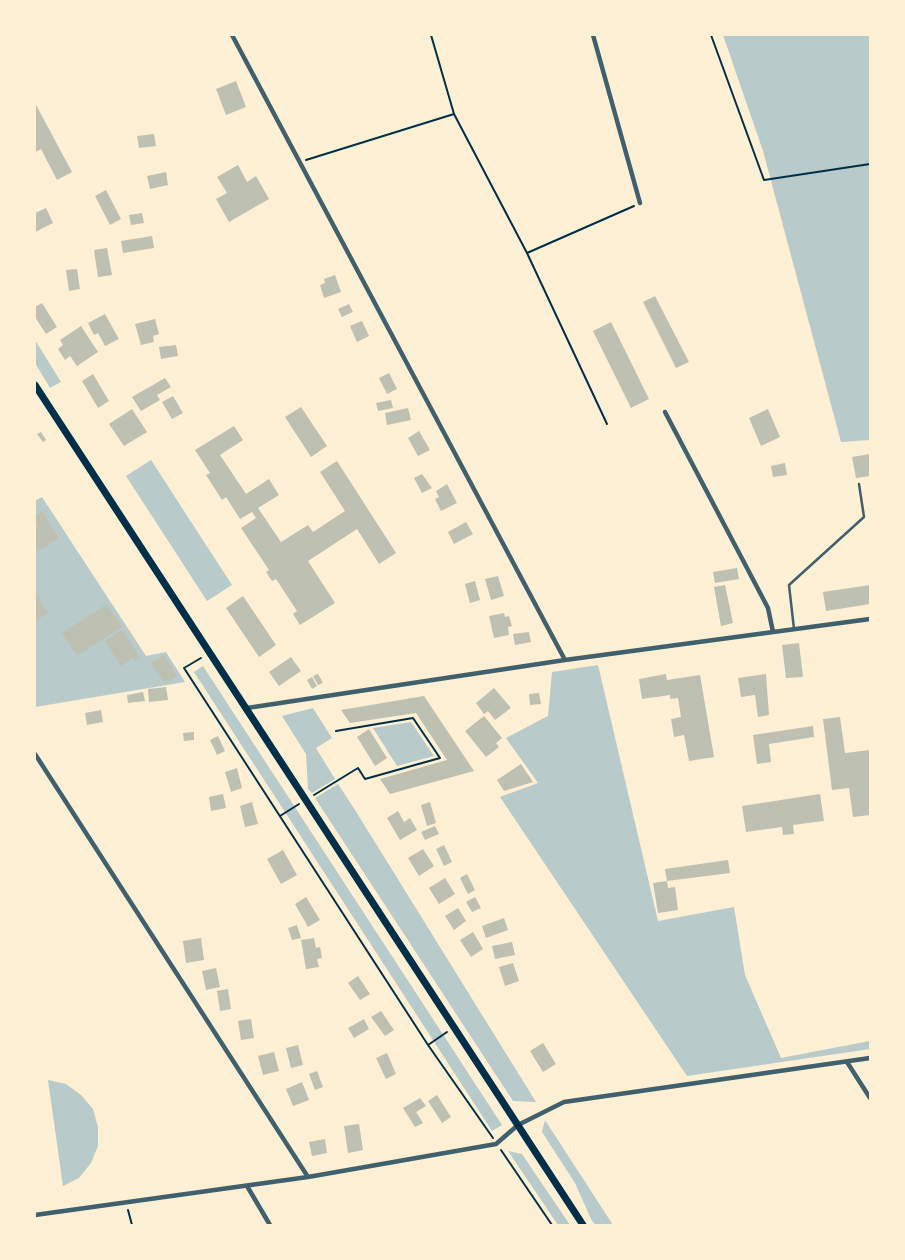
<!DOCTYPE html>
<style>
body{margin:0}
#map{position:relative;width:905px;height:1260px;overflow:hidden;background:#fdf0d5;font-family:"PT Sans",sans-serif}
canvas{display:block}
.frame{position:absolute;inset:0;border:36px solid #fdf0d5;pointer-events:none}
</style>
<div id="map">
<canvas width="905" height="1260"></canvas>
<div class="frame"></div>
</div>
<script>
const g = document.querySelector('canvas').getContext('2d');
g.lineJoin = 'round';
function paint(path, color) {
  g.fillStyle = color;
  g.fill(path, 'evenodd');
}
function toPath(rows) {
  const path = new Path2D();
  for (const r of rows) {
    path.moveTo(r[0], r[1]);
    for (let i = 2; i < r.length; i += 2) path.lineTo(r[i], r[i + 1]);
  }
  return path;
}
function trace(path, color, width, dash) {
  g.strokeStyle = color;
  g.lineWidth = width;
  g.lineCap = dash ? 'butt' : 'round';
  g.setLineDash(dash || []);
  g.stroke(path);
}
const green = toPath([
 [723,35,870,35,870,440,841,442,763,151],
 [35,340,61,382,50,388,35,363],
 [151,460,232,585,207,601,126,476],
 [42,497,146,656,166,652,185,682,35,707,35,501],
 [598,665,658,921,734,907,745,975,781,1058,870,1041,870,1049,687,1076,500,797,538,783,506,738,548,716,552,672],
 [203,666,502,1125,492,1131,194,672],
 [313,708,332,738,316,748,335,779,312,793,308,789,306,754,282,716],
 [411,722,434,756,397,766,373,728],
 [338,784,355,810,536,1102,513,1101,315,798],
 [48,1080,66,1084,81,1095,93,1109,98,1127,98,1146,91,1163,79,1178,63,1186],
 [545,1120,613,1225,595,1225,591,1219,575,1183,542,1132],
 [508,1151,522,1154,570,1225,558,1225]
]);
const building = toPath([
 [236,81,246,107,226,115,216,89],
 [35,103,72,172,57,180,41,149,35,152],
 [154,134,156,146,139,148,137,136],
 [238,165,247,182,256,176,269,199,229,222,216,199,227,193,217,177],
 [166,172,168,185,150,189,147,176],
 [106,190,121,219,110,225,95,196],
 [46,208,53,223,35,232,35,213],
 [142,213,144,223,131,225,129,215],
 [152,236,154,248,123,253,121,241],
 [107,248,112,275,98,277,94,250],
 [77,269,80,289,69,291,66,270],
 [335,275,341,292,324,298,320,285,325,283,324,279],
 [655,296,689,362,676,368,643,302],
 [42,303,57,327,46,334,35,317,35,307],
 [349,304,353,312,342,317,338,309],
 [105,314,119,339,105,346,98,333,94,335,88,323],
 [155,319,159,334,153,336,154,342,141,345,135,324],
 [362,321,369,336,357,342,350,326],
 [611,322,649,399,631,408,593,331],
 [81,326,98,352,77,366,70,356,65,360,58,349,63,345,60,340],
 [176,345,178,356,161,359,159,347],
 [389,373,397,389,387,394,379,378],
 [93,374,109,401,98,408,82,381],
 [165,378,171,387,157,395,160,400,141,411,132,397],
 [173,396,183,413,172,419,162,402],
 [391,400,393,408,378,411,376,403],
 [301,407,327,446,311,457,285,417],
 [408,408,411,420,387,425,385,413],
 [132,409,147,432,124,446,109,424],
 [768,409,780,437,761,446,749,418],
 [234,426,243,440,220,455,246,494,269,479,279,495,258,508,281,542,308,525,313,532,345,511,320,472,337,461,396,553,379,564,357,529,308,561,335,603,300,625,293,614,297,611,276,579,272,581,266,572,269,570,241,528,256,518,252,512,240,519,226,497,222,500,206,475,210,473,195,450],
 [419,431,430,450,418,456,408,438],
 [41,432,46,440,43,442,37,434],
 [870,454,870,476,856,478,852,457],
 [785,463,787,475,773,477,771,466],
 [422,474,432,488,422,493,414,478],
 [447,484,457,503,441,511,435,499,439,497,436,491],
 [42,511,59,538,35,553,35,530,39,527,35,522,35,516],
 [466,522,473,534,454,544,448,532],
 [737,568,739,579,715,583,713,572],
 [498,576,504,596,491,600,485,579],
 [475,581,480,600,470,603,465,584],
 [725,585,733,623,721,626,714,587],
 [870,585,870,604,826,611,823,592],
 [35,592,48,613,35,621],
 [243,596,276,645,259,657,226,608],
 [107,604,122,627,77,656,62,633],
 [504,613,505,617,509,616,512,626,508,627,509,635,494,638,489,616],
 [122,630,140,657,134,661,133,658,121,666,105,641],
 [529,632,531,642,515,645,513,634],
 [799,643,803,677,786,678,782,645],
 [164,655,177,676,165,684,151,663],
 [291,657,301,671,279,686,269,672],
 [318,674,323,683,318,685,313,676],
 [666,674,667,680,700,675,714,757,689,761,684,735,674,737,671,719,681,717,678,698,670,699,670,695,642,699,639,679],
 [766,674,769,715,758,717,755,695,741,697,738,678],
 [312,677,317,686,312,689,307,680],
 [166,687,168,700,149,702,148,689],
 [494,688,511,708,495,720,488,711,484,714,476,703],
 [143,692,145,701,128,703,127,695],
 [539,693,541,704,530,705,529,694],
 [424,696,474,771,390,794,380,779,447,760,416,713,350,723,341,710],
 [101,710,103,722,87,725,85,713],
 [484,716,502,738,496,743,499,747,486,757,465,731],
 [840,717,845,753,870,750,870,815,853,817,849,788,832,790,823,719],
 [813,726,814,737,769,744,771,762,757,764,753,735],
 [369,729,387,758,375,766,357,737],
 [194,732,194,740,184,741,183,733],
 [218,736,225,751,217,755,210,740],
 [521,764,533,782,504,791,497,780],
 [237,768,242,788,231,792,225,772],
 [223,794,226,808,211,811,209,797],
 [820,794,824,821,793,825,794,834,783,835,782,827,746,832,742,806],
 [252,802,258,824,245,827,240,806],
 [430,802,436,823,427,826,421,805],
 [398,811,404,822,410,818,417,830,400,840,387,818],
 [435,826,439,834,425,840,421,832],
 [444,845,452,862,444,866,436,849],
 [423,849,434,866,419,876,408,858],
 [283,850,297,875,281,884,267,859],
 [728,860,730,873,667,881,668,888,675,887,678,910,658,913,653,883,667,881,665,869],
 [467,874,475,890,468,894,460,878],
 [445,878,455,894,439,904,429,888],
 [306,897,320,920,308,927,295,904],
 [475,897,481,908,472,912,466,902],
 [458,908,466,921,454,930,445,916],
 [504,918,508,930,486,938,482,926],
 [297,925,301,938,292,940,288,928],
 [473,932,483,949,471,957,460,940],
 [201,938,204,960,186,963,183,941],
 [314,938,316,948,320,947,322,958,317,959,319,967,306,969,301,940],
 [512,942,515,955,495,959,492,946],
 [513,963,519,981,505,986,499,967],
 [216,968,220,987,206,990,202,971],
 [358,976,370,994,360,1000,348,983],
 [228,989,231,1009,220,1011,217,991],
 [381,1011,394,1030,385,1036,371,1017],
 [251,1019,254,1038,241,1040,238,1021],
 [364,1019,369,1029,354,1038,348,1028],
 [543,1043,556,1064,543,1072,530,1051],
 [298,1045,303,1065,291,1068,286,1048],
 [274,1052,279,1071,263,1075,258,1056],
 [387,1053,396,1074,386,1079,376,1058],
 [317,1071,323,1087,315,1090,309,1074],
 [302,1082,309,1100,293,1106,286,1089],
 [437,1095,451,1117,442,1123,428,1101],
 [420,1098,426,1106,416,1112,423,1123,415,1127,403,1108],
 [359,1124,363,1150,348,1153,344,1126],
 [325,1139,327,1153,312,1156,309,1142]
]);
const path = toPath([
 [431,35,454,114],
 [711,35,764,180,870,164],
 [306,160,454,114,527,253],
 [607,424,527,253,634,206],
 [201,658,184,668,428,1045,493,1138],
 [314,795,358,768,365,779,440,758,413,718,336,731],
 [280,816,299,804],
 [428,1045,447,1032],
 [501,1150,552,1225],
 [128,1210,132,1225]
]);
const service = toPath([
 [794,629,789,585,864,517,859,484]
]);
const minor = toPath([
 [232,35,565,660],
 [593,35,640,203],
 [665,412,768,608,773,632],
 [247,708,565,660,870,619],
 [35,754,308,1177],
 [847,1062,870,1098],
 [247,1186,270,1225],
 [35,1215,308,1177,496,1144,518,1125,564,1102,870,1058]
]);
const primary = toPath([
 [35,385,583,1225]
]);
paint(green, '#b9caca');
paint(building, '#bec0b2');
trace(path, '#003049', 2);
trace(service, '#3f606c', 2.5);
trace(minor, '#3f606c', 4.5);
trace(primary, '#003049', 7);
</script>
